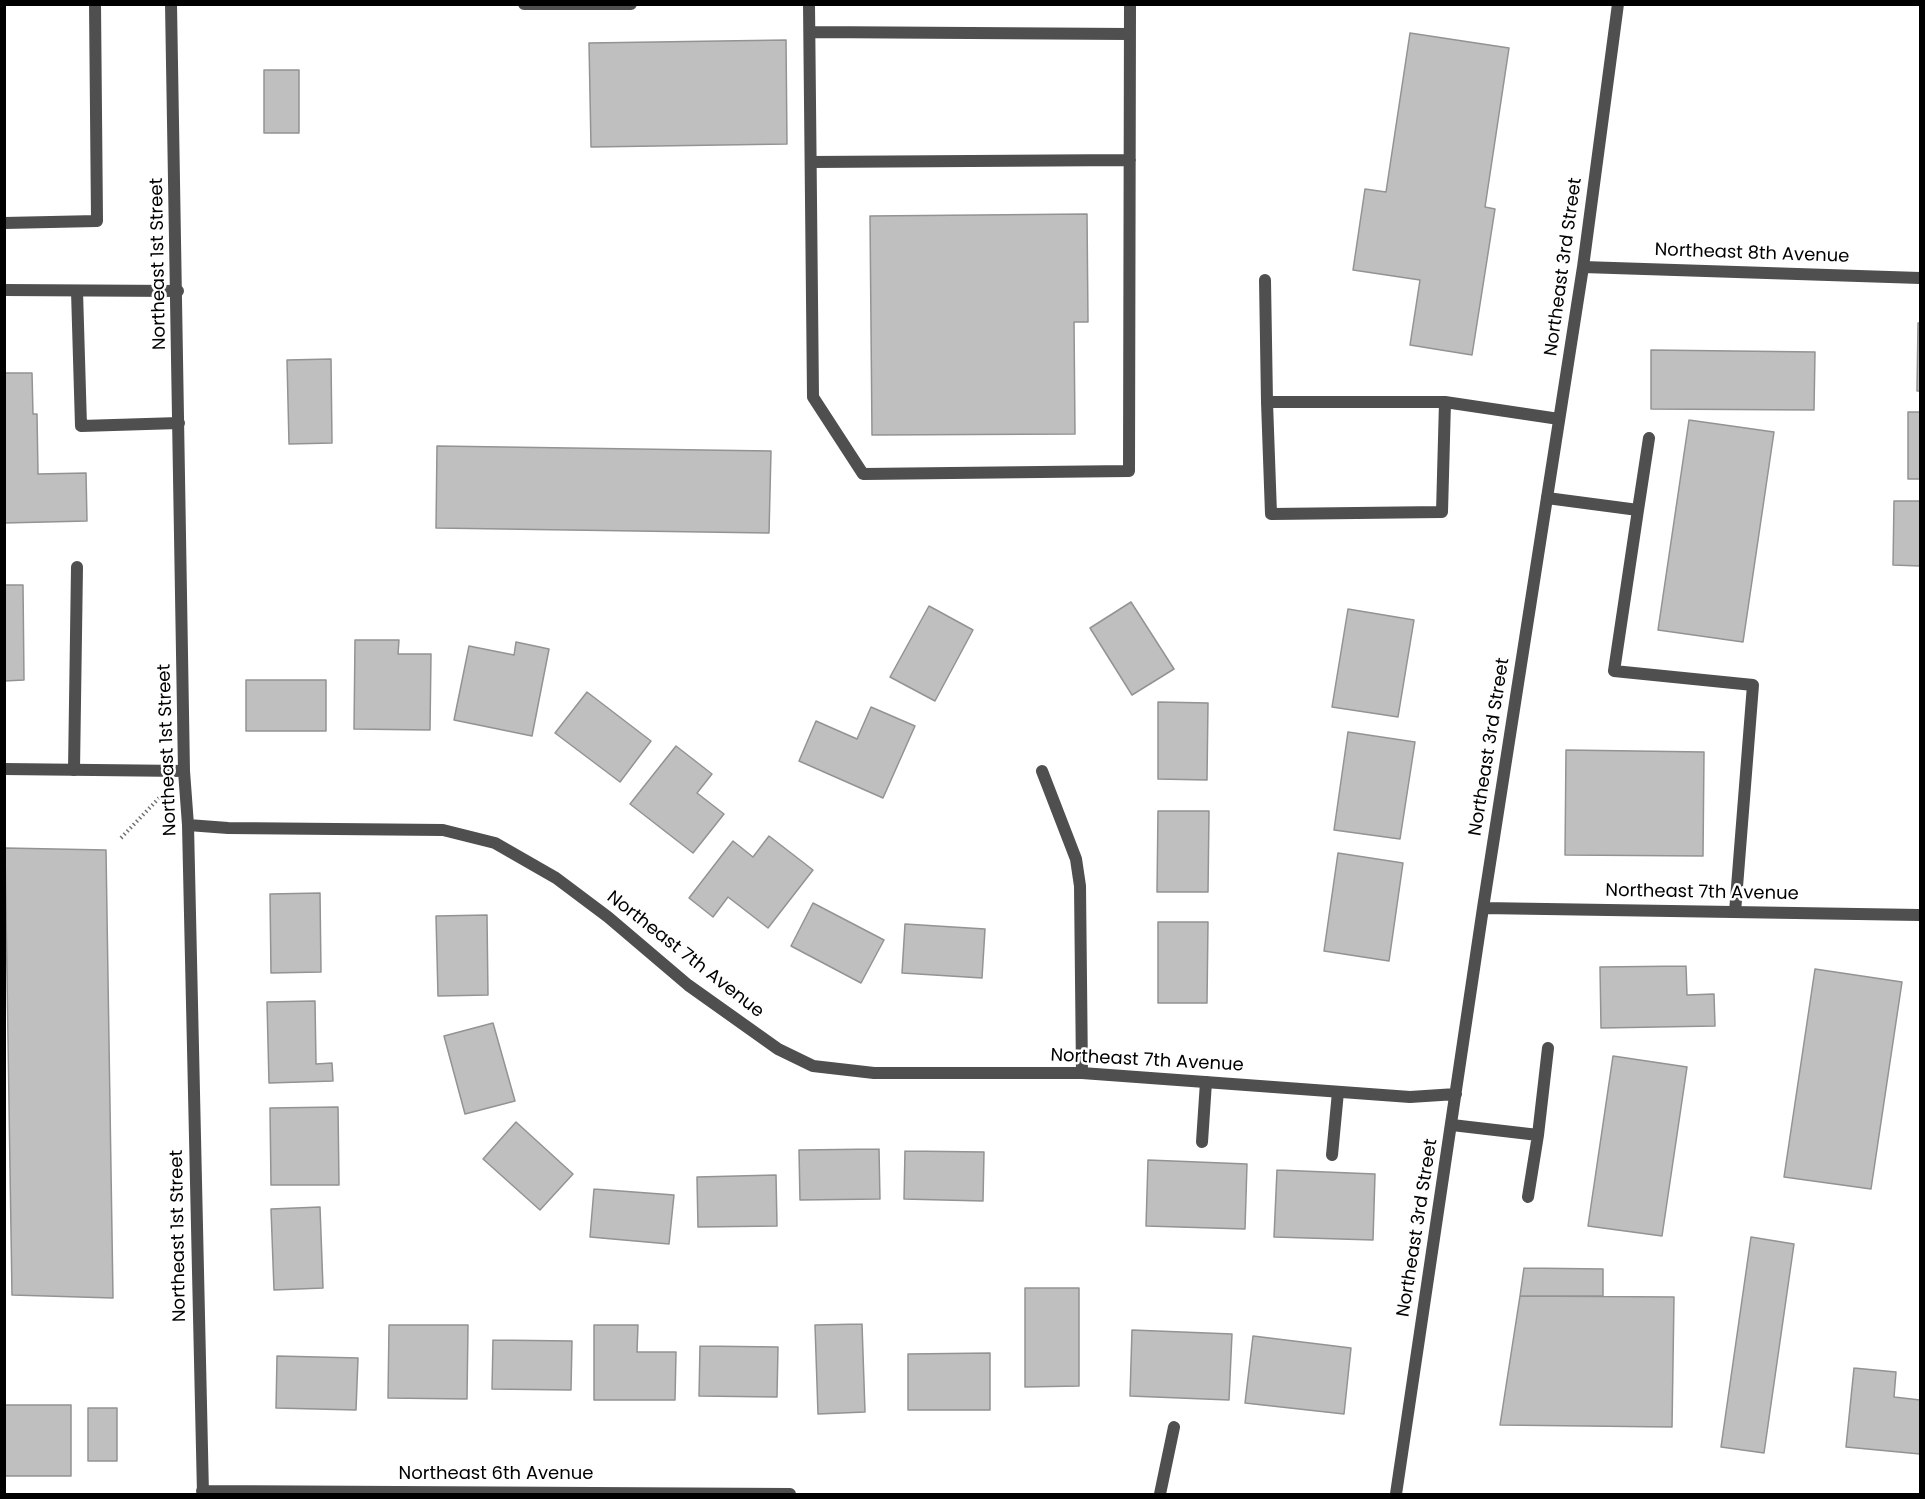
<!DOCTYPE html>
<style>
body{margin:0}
#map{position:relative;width:1925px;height:1499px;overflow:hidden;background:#fff;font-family:Poppins,sans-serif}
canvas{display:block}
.frame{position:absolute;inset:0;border:6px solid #000;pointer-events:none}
</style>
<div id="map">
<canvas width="1925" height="1499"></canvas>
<div class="frame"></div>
</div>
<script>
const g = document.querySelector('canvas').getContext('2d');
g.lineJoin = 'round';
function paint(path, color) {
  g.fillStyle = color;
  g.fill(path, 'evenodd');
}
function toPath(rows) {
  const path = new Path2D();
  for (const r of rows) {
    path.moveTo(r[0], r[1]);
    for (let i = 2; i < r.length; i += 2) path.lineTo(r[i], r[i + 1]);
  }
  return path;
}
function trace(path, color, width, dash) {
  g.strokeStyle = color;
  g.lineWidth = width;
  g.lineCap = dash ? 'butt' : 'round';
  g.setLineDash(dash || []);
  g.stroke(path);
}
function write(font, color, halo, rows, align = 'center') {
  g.font = font + ' Poppins,sans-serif';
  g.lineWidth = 5;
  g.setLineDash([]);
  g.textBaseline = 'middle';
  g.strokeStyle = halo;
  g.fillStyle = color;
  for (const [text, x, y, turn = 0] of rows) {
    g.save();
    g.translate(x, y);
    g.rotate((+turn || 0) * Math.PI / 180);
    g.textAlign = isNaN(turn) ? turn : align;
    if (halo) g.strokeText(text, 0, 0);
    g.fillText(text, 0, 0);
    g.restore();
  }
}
const building = toPath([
 [1410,33,1509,48,1485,207,1495,209,1472,355,1410,345,1420,280,1353,270,1365,189,1386,192,1410,33],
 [786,40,787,144,591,147,589,43,786,40],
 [264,70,299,70,299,133,264,133,264,70],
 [1087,214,1088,322,1074,322,1075,434,872,435,870,216,1087,214],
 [1918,323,1920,323,1920,391,1917,391,1918,323],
 [1651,350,1815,352,1814,410,1651,409,1651,350],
 [331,359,332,443,289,444,287,360,331,359],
 [4,373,32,373,33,414,37,414,38,474,86,473,87,521,4,523,4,373],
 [1908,412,1920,412,1920,479,1908,479,1908,412],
 [1689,420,1774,432,1743,642,1658,630,1689,420],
 [437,446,771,451,769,533,436,528,437,446],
 [1894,501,1920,501,1920,566,1893,565,1894,501],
 [4,585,23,585,24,680,4,681,4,585],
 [1131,602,1174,669,1132,695,1090,628,1131,602],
 [929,606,973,630,935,701,890,677,929,606],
 [1348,609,1414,620,1398,717,1332,707,1348,609],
 [355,640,399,640,398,654,431,654,430,730,354,729,355,640],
 [516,642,549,649,532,736,454,720,469,646,514,655,516,642],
 [246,680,326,680,326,731,246,731,246,680],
 [587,692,651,741,620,782,555,733,587,692],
 [1158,702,1208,703,1207,780,1158,779,1158,702],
 [871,707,915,726,883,798,799,761,816,721,857,739,871,707],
 [1348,732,1415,742,1400,839,1334,830,1348,732],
 [676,746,712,774,697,793,724,814,693,853,630,804,676,746],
 [1566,750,1704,752,1703,856,1565,855,1566,750],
 [1158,811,1209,811,1208,892,1157,892,1158,811],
 [769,836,813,870,768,928,728,897,713,917,689,898,733,841,753,857,769,836],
 [5,848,106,850,113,1298,12,1295,5,848],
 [1338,853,1403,863,1389,961,1324,951,1338,853],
 [320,893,321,972,271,973,270,894,320,893],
 [813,903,884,940,861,983,791,946,813,903],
 [487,915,488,995,438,996,436,916,487,915],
 [1158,922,1208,922,1207,1003,1158,1003,1158,922],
 [905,924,985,929,982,978,902,973,905,924],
 [1686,966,1687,995,1714,994,1715,1026,1601,1028,1600,967,1686,966],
 [1815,969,1902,982,1871,1189,1784,1177,1815,969],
 [315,1001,316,1064,332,1063,333,1081,269,1083,267,1002,315,1001],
 [493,1023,515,1101,465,1114,444,1036,493,1023],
 [1613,1056,1687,1067,1662,1236,1588,1226,1613,1056],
 [338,1107,339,1185,271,1185,270,1108,338,1107],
 [516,1122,573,1174,540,1210,483,1159,516,1122],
 [879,1149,880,1199,800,1200,799,1150,879,1149],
 [905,1151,984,1152,983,1201,904,1199,905,1151],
 [1148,1160,1247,1164,1245,1229,1146,1226,1148,1160],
 [1277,1170,1375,1174,1373,1240,1274,1237,1277,1170],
 [776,1175,777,1226,698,1227,697,1177,776,1175],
 [594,1189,674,1195,669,1244,590,1237,594,1189],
 [320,1207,323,1288,274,1290,271,1209,320,1207],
 [1751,1237,1794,1244,1764,1453,1721,1447,1751,1237],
 [1524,1268,1603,1269,1603,1296,1520,1296,1524,1268],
 [1025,1288,1079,1288,1079,1386,1025,1387,1025,1288],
 [1520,1296,1674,1297,1672,1427,1500,1425,1520,1296],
 [862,1324,865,1412,818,1414,815,1325,862,1324],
 [389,1325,468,1325,467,1399,388,1398,389,1325],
 [594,1325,638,1325,637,1352,676,1352,675,1400,594,1400,594,1325],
 [1132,1330,1232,1334,1229,1400,1130,1396,1132,1330],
 [1253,1336,1351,1348,1344,1414,1245,1403,1253,1336],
 [493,1340,572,1341,571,1390,492,1389,493,1340],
 [700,1346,778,1347,777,1397,699,1396,700,1346],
 [990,1353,990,1410,908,1410,908,1354,990,1353],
 [277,1356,358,1358,356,1410,276,1408,277,1356],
 [1854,1368,1896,1372,1894,1397,1920,1400,1920,1454,1846,1447,1854,1368],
 [4,1405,71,1405,71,1476,4,1476,4,1405],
 [88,1408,117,1408,117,1461,88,1461,88,1408]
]);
const path = toPath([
 [121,838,160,797]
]);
const service = toPath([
 [524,4,631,4],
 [809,4,813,397,863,474,1129,471,1130,4],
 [810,32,1130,34],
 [811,162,1130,160],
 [4,223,97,221,95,4],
 [1265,280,1267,402],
 [77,291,81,426,179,423],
 [1445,402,1442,512,1271,514,1267,402,1445,402,1559,419],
 [1547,498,1638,510,1614,671,1753,685,1735,912],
 [1638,510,1649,438],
 [74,770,77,567],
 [1452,1125,1538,1135,1548,1048],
 [1202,1142,1206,1082],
 [1332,1155,1338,1092],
 [1528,1197,1538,1135],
 [1160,1494,1174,1427]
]);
const minor = toPath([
 [171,4,184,771,188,825,203,1494],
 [1583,267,1920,278],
 [4,290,178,291],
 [4,769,184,771],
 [1042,771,1076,859,1080,886,1082,1073],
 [188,825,228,828,443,830,495,843,556,878,608,917,688,985,778,1049,813,1066,874,1073,1082,1073,1410,1097,1456,1094],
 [1483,908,1920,915],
 [202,1491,790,1494],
 [1396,1494,1483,908,1583,267,1618,4]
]);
const streetNames = [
 ["Northeast 8th Avenue",1752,254,2],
 ["Northeast 1st Street",159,264,-91],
 ["Northeast 3rd Street",1564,267,-82],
 ["Northeast 3rd Street",1490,747,-81],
 ["Northeast 1st Street",168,750,-92],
 ["Northeast 7th Avenue",1702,893,1],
 ["Northeast 7th Avenue",685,955,38],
 ["Northeast 7th Avenue",1147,1061,3],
 ["Northeast 3rd Street",1418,1228,-81],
 ["Northeast 1st Street",179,1236,-91],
 ["Northeast 6th Avenue",496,1474]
];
paint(building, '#bfbfbf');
trace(building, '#939393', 1.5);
trace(path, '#717171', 4, [1.5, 3]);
trace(service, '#4f4f4f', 12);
trace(minor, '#4f4f4f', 12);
write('18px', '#000', '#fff', streetNames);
</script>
